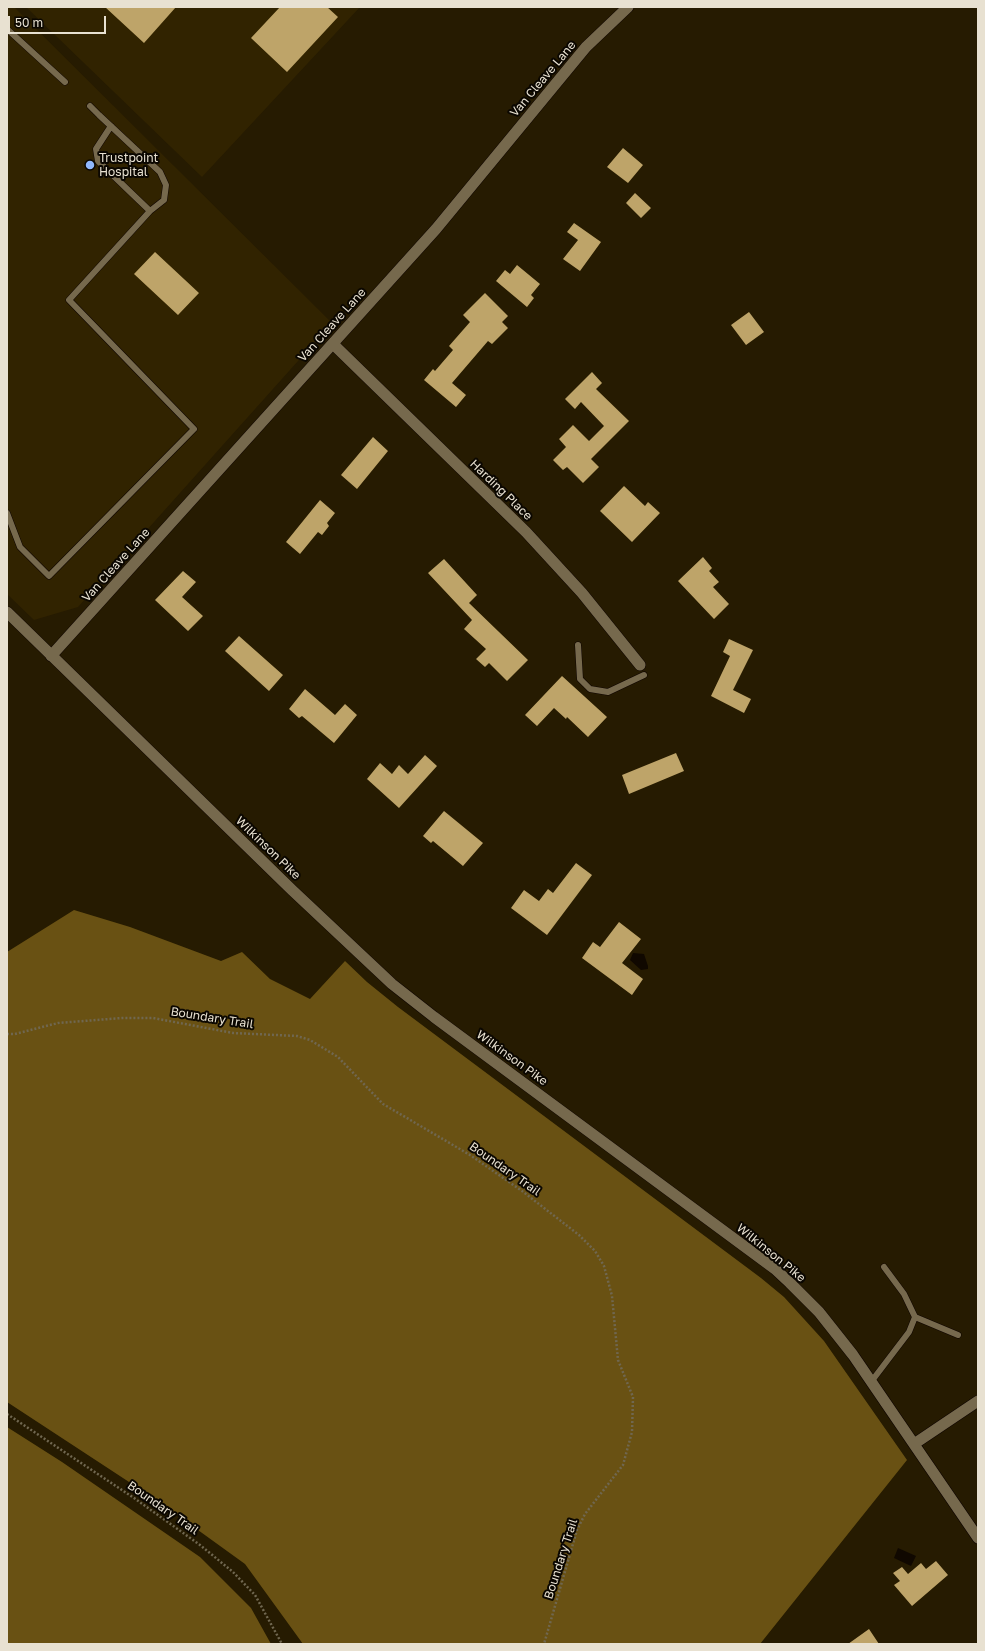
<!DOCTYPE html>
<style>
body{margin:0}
#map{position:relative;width:985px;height:1651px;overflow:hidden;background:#261b01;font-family:"Golos Text",sans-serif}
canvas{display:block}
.frame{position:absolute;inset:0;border:8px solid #e8e1d1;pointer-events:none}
.scale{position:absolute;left:8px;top:16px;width:98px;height:18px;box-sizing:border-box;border:2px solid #e8e1d1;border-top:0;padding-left:5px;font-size:12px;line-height:14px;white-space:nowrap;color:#e8e1d1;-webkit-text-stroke:3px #0b0701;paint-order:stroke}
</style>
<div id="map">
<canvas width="985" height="1651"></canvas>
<div class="frame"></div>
<div class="scale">50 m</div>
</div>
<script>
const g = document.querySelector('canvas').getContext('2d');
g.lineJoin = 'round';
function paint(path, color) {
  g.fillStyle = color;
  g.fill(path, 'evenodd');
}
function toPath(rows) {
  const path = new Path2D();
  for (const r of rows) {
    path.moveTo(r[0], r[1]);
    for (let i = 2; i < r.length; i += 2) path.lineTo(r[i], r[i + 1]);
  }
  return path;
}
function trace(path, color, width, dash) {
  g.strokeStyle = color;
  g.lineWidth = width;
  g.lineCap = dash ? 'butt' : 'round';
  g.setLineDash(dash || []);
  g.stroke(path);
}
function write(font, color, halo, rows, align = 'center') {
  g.font = font + ' "Golos Text",sans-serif';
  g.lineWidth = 4;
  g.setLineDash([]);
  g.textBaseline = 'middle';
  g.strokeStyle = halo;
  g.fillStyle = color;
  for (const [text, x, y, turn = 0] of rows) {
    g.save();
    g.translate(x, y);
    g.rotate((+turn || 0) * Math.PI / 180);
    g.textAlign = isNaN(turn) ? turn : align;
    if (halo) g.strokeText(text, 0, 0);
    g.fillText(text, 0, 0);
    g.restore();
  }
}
const built = toPath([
 [7,7,14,7,332,323,78,607,34,620,7,594],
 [26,7,360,7,202,177]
]);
const forest = toPath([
 [74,910,130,927,221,961,242,952,270,979,310,999,345,961,367,982,398,1007,761,1278,784,1297,824,1341,907,1460,760,1644,303,1644,245,1564,155,1499,7,1402,7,952],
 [7,1427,62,1462,200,1557,251,1608,271,1644,7,1644]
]);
const water = toPath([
 [633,953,644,954,648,966,648,969,641,970,630,960],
 [898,1548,916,1556,911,1566,894,1558]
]);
const building = toPath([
 [105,7,176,7,144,43],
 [280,7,327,7,338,17,287,72,251,38],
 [623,148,643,165,628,183,607,167],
 [635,193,651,208,641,218,626,203],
 [574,223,601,242,580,271,563,259,578,240,567,232],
 [155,252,199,293,178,315,134,274],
 [517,265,540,284,531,295,534,298,527,307,496,281,505,270,510,274],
 [485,293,508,316,502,322,508,328,492,344,488,341,452,383,466,395,456,407,424,380,433,369,435,371,453,350,449,346,470,322,463,315],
 [749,312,764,332,746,345,731,325],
 [592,372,602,383,596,389,629,421,591,459,599,467,583,483,567,467,563,470,553,460,566,447,559,439,573,425,589,441,604,426,581,402,575,409,565,399],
 [373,437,388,451,357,489,341,475],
 [624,486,645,506,648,502,660,513,632,542,600,511],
 [320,500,335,513,327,523,329,526,322,535,318,532,300,554,286,542],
 [703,557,712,568,709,571,719,582,713,587,729,604,714,619,678,581],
 [444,559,477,595,469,603,528,660,507,681,489,663,485,667,476,659,486,649,464,629,472,620,428,573],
 [183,571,196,582,182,597,203,616,188,631,155,600],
 [239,636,283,675,269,691,225,651],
 [729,639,753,650,733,690,751,699,744,713,711,696,730,656,723,652],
 [562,676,607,717,588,737,567,717,566,719,554,708,537,726,525,715],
 [305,689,335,715,345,704,357,715,334,743,302,716,299,718,289,709],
 [676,753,684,771,629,794,622,775],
 [425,755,437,766,399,808,367,779,380,763,392,774,399,765,408,774],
 [444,811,483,843,463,866,433,841,431,843,423,836],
 [576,863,592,875,547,935,511,908,524,890,539,901,548,889,553,893],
 [619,922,641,939,622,963,643,979,632,995,582,958,593,942,600,947],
 [936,1561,948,1575,912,1606,894,1585,900,1581,893,1573,902,1567,908,1574,921,1563,926,1569],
 [869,1629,879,1644,848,1644]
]);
const path = toPath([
 [7,1034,15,1034,58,1023,122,1018,153,1018,233,1033,297,1036,310,1040,338,1057,383,1104,470,1155,522,1191,579,1235,595,1251,604,1266,612,1296,618,1360,633,1397,632,1432,623,1465,585,1514,577,1530,544,1644],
 [7,1414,134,1498,200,1545,233,1572,255,1595,282,1644]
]);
const service = toPath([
 [7,29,65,82],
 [90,106,99,115,160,172,166,185,164,200,150,211,98,161,96,149,111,126],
 [7,513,20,547,49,576,194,429,69,300,150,211],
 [578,645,580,679,590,689,608,692,644,675],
 [915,1317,958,1335],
 [871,1382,909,1332,915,1317,904,1294,884,1267]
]);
const minor = toPath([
 [333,344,526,532,582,593,640,665],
 [7,612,292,890,392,984,434,1017,775,1269,790,1283,819,1312,853,1355,978,1538],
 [51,656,436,229,586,47,628,7],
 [914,1444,978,1401]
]);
const markers = [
 [90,165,5,"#90b8fd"]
];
const streetNames = [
 ["Van Cleave Lane",543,79,-50],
 ["Van Cleave Lane",332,325,-48],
 ["Harding Place",501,490,44],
 ["Van Cleave Lane",116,565,-48],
 ["Wilkinson Pike",268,848,44],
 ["Boundary Trail",212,1018,9],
 ["Wilkinson Pike",512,1058,36],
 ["Boundary Trail",505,1169,35],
 ["Wilkinson Pike",771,1253,39],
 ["Boundary Trail",163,1508,35],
 ["Boundary Trail",561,1559,-72]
];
const poiNames = [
 ["Trustpoint",99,158],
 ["Hospital",99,172]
];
paint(built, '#312300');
paint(forest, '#695113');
paint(water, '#100800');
paint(building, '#bea469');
trace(service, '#0f0500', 7);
trace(minor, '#0f0500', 12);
trace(path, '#706750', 2.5, [2, 2]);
trace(service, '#76694d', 6);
trace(minor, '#76694d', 11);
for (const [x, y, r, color] of markers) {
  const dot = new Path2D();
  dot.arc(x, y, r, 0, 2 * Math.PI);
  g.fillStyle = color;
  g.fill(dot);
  trace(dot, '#0b0701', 1.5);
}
write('12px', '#e8e1d1', '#0b0701', streetNames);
write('12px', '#e8e1d1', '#0b0701', poiNames, 'left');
</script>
